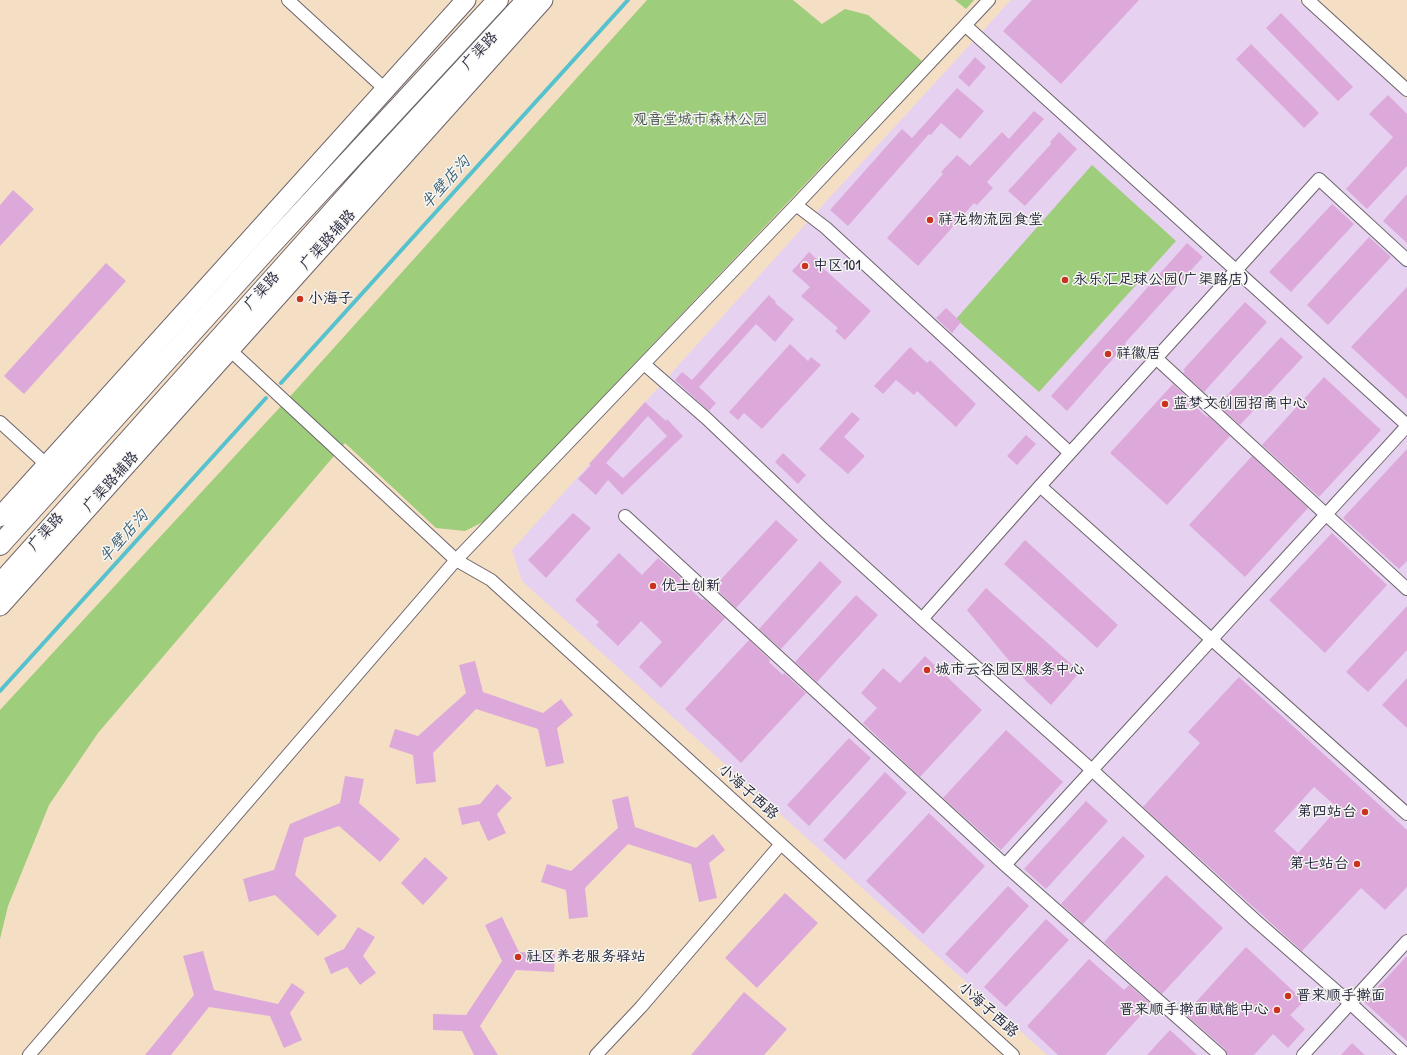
<!DOCTYPE html>
<meta charset="utf-8">
<style>
body{margin:0}
canvas{display:block;background:#f4dec4}
</style>
<canvas width="1407" height="1055"></canvas>
<script>
const g = document.querySelector('canvas').getContext('2d');
g.lineJoin = 'round';
function paint(path, color) {
  g.fillStyle = color;
  g.fill(path, 'evenodd');
}
function toPath(rows) {
  const path = new Path2D();
  for (const r of rows) {
    path.moveTo(r[0], r[1]);
    for (let i = 2; i < r.length; i += 2) path.lineTo(r[i], r[i + 1]);
  }
  return path;
}
function trace(path, color, width, dash) {
  g.strokeStyle = color;
  g.lineWidth = width;
  g.lineCap = dash ? 'butt' : 'round';
  g.setLineDash(dash || []);
  g.stroke(path);
}
function write(font, color, halo, rows, align = 'center') {
  g.font = font + ' "Patrick Hand","LXGW WenKai TC",sans-serif';
  g.lineWidth = 3;
  g.setLineDash([]);
  g.textBaseline = 'middle';
  g.strokeStyle = halo;
  g.fillStyle = color;
  for (const [text, x, y, turn = 0] of rows) {
    g.save();
    g.translate(x, y);
    g.rotate((+turn || 0) * Math.PI / 180);
    g.textAlign = isNaN(turn) ? turn : align;
    if (halo) g.strokeText(text, 0, 0);
    g.fillText(text, 0, 0);
    g.restore();
  }
}
const built = toPath([
 [1011,0,1298,0,1407,99,1407,1055,1047,1055,522,581,512,550,822,206]
]);
const green = toPath([
 [647,0,793,0,822,24,845,9,868,15,922,61,485,521,465,531,436,528,345,443,98,733,49,805,8,906,0,939,0,710,295,391],
 [955,0,974,0,966,9],
 [1092,165,1176,241,1039,392,956,319]
]);
const stream = toPath([
 [281,383,628,0],
 [0,691,266,398]
]);
const building = toPath([
 [1032,0,1139,0,1061,84,1003,31],
 [1281,13,1353,87,1338,101,1266,28],
 [1251,44,1319,113,1304,128,1236,59],
 [975,57,986,67,969,87,958,77],
 [957,88,984,111,960,139,941,123,931,135,929,134,848,226,830,210,902,129,912,138],
 [1388,95,1407,114,1407,166,1367,209,1346,189,1393,137,1369,114],
 [1034,111,1044,119,987,182,993,188,977,205,974,203,918,266,887,238,943,174,941,172,957,155,970,166,1002,132,1009,139],
 [1059,132,1077,149,1025,206,1008,191,1051,144,1050,142],
 [13,190,34,209,0,246,0,205],
 [1407,194,1407,243,1383,221],
 [1332,204,1354,224,1291,292,1269,272],
 [1369,237,1391,257,1328,325,1307,305],
 [1187,243,1203,257,1125,343,1126,344,1067,411,1051,396],
 [809,252,818,260,816,262,871,311,845,340,835,331,838,328,801,296,810,287,792,271],
 [106,263,126,281,24,394,4,376],
 [1407,287,1407,399,1351,347],
 [769,295,776,302,775,303,794,319,775,342,756,324,699,387,716,403,709,411,675,380,682,372,692,380],
 [1245,302,1267,322,1204,392,1183,373,1185,371,1183,370],
 [946,308,961,322,952,333,936,318],
 [1281,337,1303,357,1240,425,1218,405],
 [790,344,808,361,811,357,821,365,762,429,744,413,738,420,729,412],
 [910,347,927,363,930,360,976,404,956,427,917,391,914,395,896,380,883,394,874,386],
 [1324,377,1381,430,1319,497,1262,445],
 [1173,384,1193,403,1192,404,1207,417,1208,416,1230,436,1167,505,1110,453],
 [645,402,666,421,667,419,683,436,622,495,608,480,596,495,578,479,591,465,589,464],
 [648,416,667,436,623,478,606,463],
 [852,412,860,419,844,437,865,456,848,474,819,449],
 [1026,435,1036,444,1017,465,1007,456],
 [1407,449,1407,561,1399,569,1343,518],
 [783,453,806,475,798,484,775,462],
 [1252,456,1308,508,1245,577,1189,525],
 [573,513,591,528,546,578,528,560],
 [776,520,798,540,736,608,714,587],
 [1332,533,1387,585,1325,653,1269,600],
 [1025,540,1118,625,1097,648,1004,564],
 [619,553,642,575,658,558,681,578,679,579,702,600,704,599,725,618,661,688,639,667,662,642,641,621,618,646,596,625,599,622,575,600],
 [820,561,842,582,781,649,759,629],
 [986,588,1080,672,1051,705,1026,681,967,610],
 [856,595,878,615,817,682,795,662],
 [1407,606,1407,650,1368,692,1346,672],
 [749,640,770,660,769,662,783,675,784,673,806,693,741,763,685,709],
 [925,656,982,710,920,777,863,723,877,708,861,693,883,668,900,683],
 [475,661,483,692,543,713,561,699,573,715,557,728,564,763,546,767,538,729,476,709,433,753,436,782,416,784,413,755,389,747,395,729,418,736,466,693,459,665],
 [1239,677,1407,830,1407,887,1385,910,1361,888,1302,951,1143,807,1200,743,1188,732],
 [1314,787,1338,808,1298,853,1274,831],
 [1407,678,1407,728,1382,705],
 [1006,730,1063,782,1001,850,943,798],
 [849,738,871,758,809,826,787,805],
 [885,772,907,793,845,860,823,840],
 [345,776,364,779,359,803,400,839,380,862,339,826,304,838,295,875,337,916,318,936,275,895,249,902,243,879,274,870,290,824,340,803],
 [497,784,512,798,497,814,506,833,488,841,479,821,462,825,458,808,480,804],
 [628,796,635,827,696,848,713,834,725,850,709,863,717,898,699,902,691,864,628,844,585,888,588,917,569,919,566,890,541,882,547,864,571,871,618,828,612,800],
 [1086,801,1108,821,1046,889,1024,869],
 [929,813,985,866,923,934,866,881],
 [1123,836,1145,856,1083,924,1061,904],
 [425,857,448,878,423,905,401,883],
 [1166,875,1223,928,1162,994,1104,942],
 [1008,886,1029,906,967,974,945,954],
 [785,893,818,923,757,988,725,958],
 [502,917,519,952,555,954,554,972,516,970,480,1026,498,1055,474,1055,462,1031,433,1030,433,1014,466,1015,502,961,485,925],
 [1046,919,1069,940,1006,1007,984,987],
 [358,927,375,937,363,956,376,973,360,985,347,967,331,974,324,958,344,949],
 [1246,947,1304,1001,1290,1015,1305,1029,1288,1048,1273,1034,1254,1055,1227,1055,1225,1049,1185,1014],
 [203,951,214,990,278,1004,292,983,305,992,290,1013,302,1040,284,1048,270,1016,209,1007,171,1055,145,1055,194,995,183,956],
 [1407,956,1407,1041,1364,1002],
 [1089,959,1124,990,1129,985,1151,1004,1105,1055,1058,1055,1027,1026],
 [744,992,787,1029,764,1055,691,1055],
 [1170,1030,1181,1040,1197,1055,1147,1055],
 [1352,1043,1365,1055,1341,1055]
]);
const minor = toPath([
 [288,0,386,90],
 [1308,0,1407,90],
 [966,26,1407,425],
 [796,205,826,228,1070,453],
 [230,350,456,560,491,580,1013,1055],
 [1156,358,1407,589],
 [644,364,706,418,825,531,922,619,1092,770,1255,920,1350,1003,1406,1055],
 [0,422,47,465],
 [1040,486,1407,814],
 [625,516,1005,865,1220,1055],
 [922,619,1040,486,1319,179,1407,260],
 [1005,865,1407,426],
 [29,1055,456,560,796,205,989,0],
 [596,1055,641,1007,781,844],
 [1303,1055,1407,941]
]);
const primary = toPath([
 [0,517,466,0],
 [0,606,543,0]
]);
const trunk = toPath([
 [0,545,271,245,498,0],
 [0,584,369,171,527,0]
]);
const markers = [
 [930,220,4,"#c8321e"],
 [805,266,4,"#c8321e"],
 [1065,280,4,"#c8321e"],
 [300,299,4,"#c8321e"],
 [1108,354,4,"#c8321e"],
 [1165,404,4,"#c8321e"],
 [653,586,4,"#c8321e"],
 [927,670,4,"#c8321e"],
 [1365,812,4,"#c8321e"],
 [1357,864,4,"#c8321e"],
 [518,957,4,"#c8321e"],
 [1288,996,4,"#c8321e"],
 [1277,1010,4,"#c8321e"]
];
const streetNames = [
 ["广渠路",480,51,-47],
 ["广渠路辅路",328,240,-48],
 ["广渠路",262,291,-48],
 ["广渠路辅路",111,482,-48],
 ["广渠路",46,532,-48],
 ["小海子西路",748,792,42],
 ["小海子西路",988,1010,42]
];
const parkNames = [
 ["观音堂城市森林公园",700,120]
];
const poiNames = [
 ["祥龙物流园食堂",938,220],
 ["中区101",813,266],
 ["永乐汇足球公园(广渠路店)",1073,280],
 ["小海子",308,299],
 ["祥徽居",1116,354],
 ["蓝梦文创园招商中心",1173,404],
 ["优士创新",661,586],
 ["城市云谷园区服务中心",935,670],
 ["第四站台",1357,812,"right"],
 ["第七站台",1349,864,"right"],
 ["社区养老服务驿站",526,957],
 ["晋来顺手擀面",1296,996],
 ["晋来顺手擀面赋能中心",1269,1010,"right"]
];
const waterNames = [
 ["半壁店沟",446,183,-48],
 ["半壁店沟",124,537,-48]
];
paint(built, '#e6d2f0');
paint(green, '#9ecd7b');
trace(stream, '#56c2cd', 4);
paint(building, '#dda9db');
trace(minor, '#6c646b', 14);
trace(primary, '#6c646b', 21);
trace(trunk, '#6c646b', 22);
trace(minor, '#fff', 12);
trace(primary, '#fff', 19);
trace(trunk, '#fff', 20);
for (const [x, y, r, color] of markers) {
  const dot = new Path2D();
  dot.arc(x, y, r, 0, 2 * Math.PI);
  g.fillStyle = color;
  g.fill(dot);
  trace(dot, '#f6f6f2', 1.5);
}
write('15px', '#22223b', '#f6f6f2', streetNames);
write('15px', '#47554e', '#f6f6f2', parkNames);
write('15px', '#22223b', '#f6f6f2', poiNames, 'left');
write('italic 16px', '#345a6e', '#f6f6f2', waterNames);
</script>
